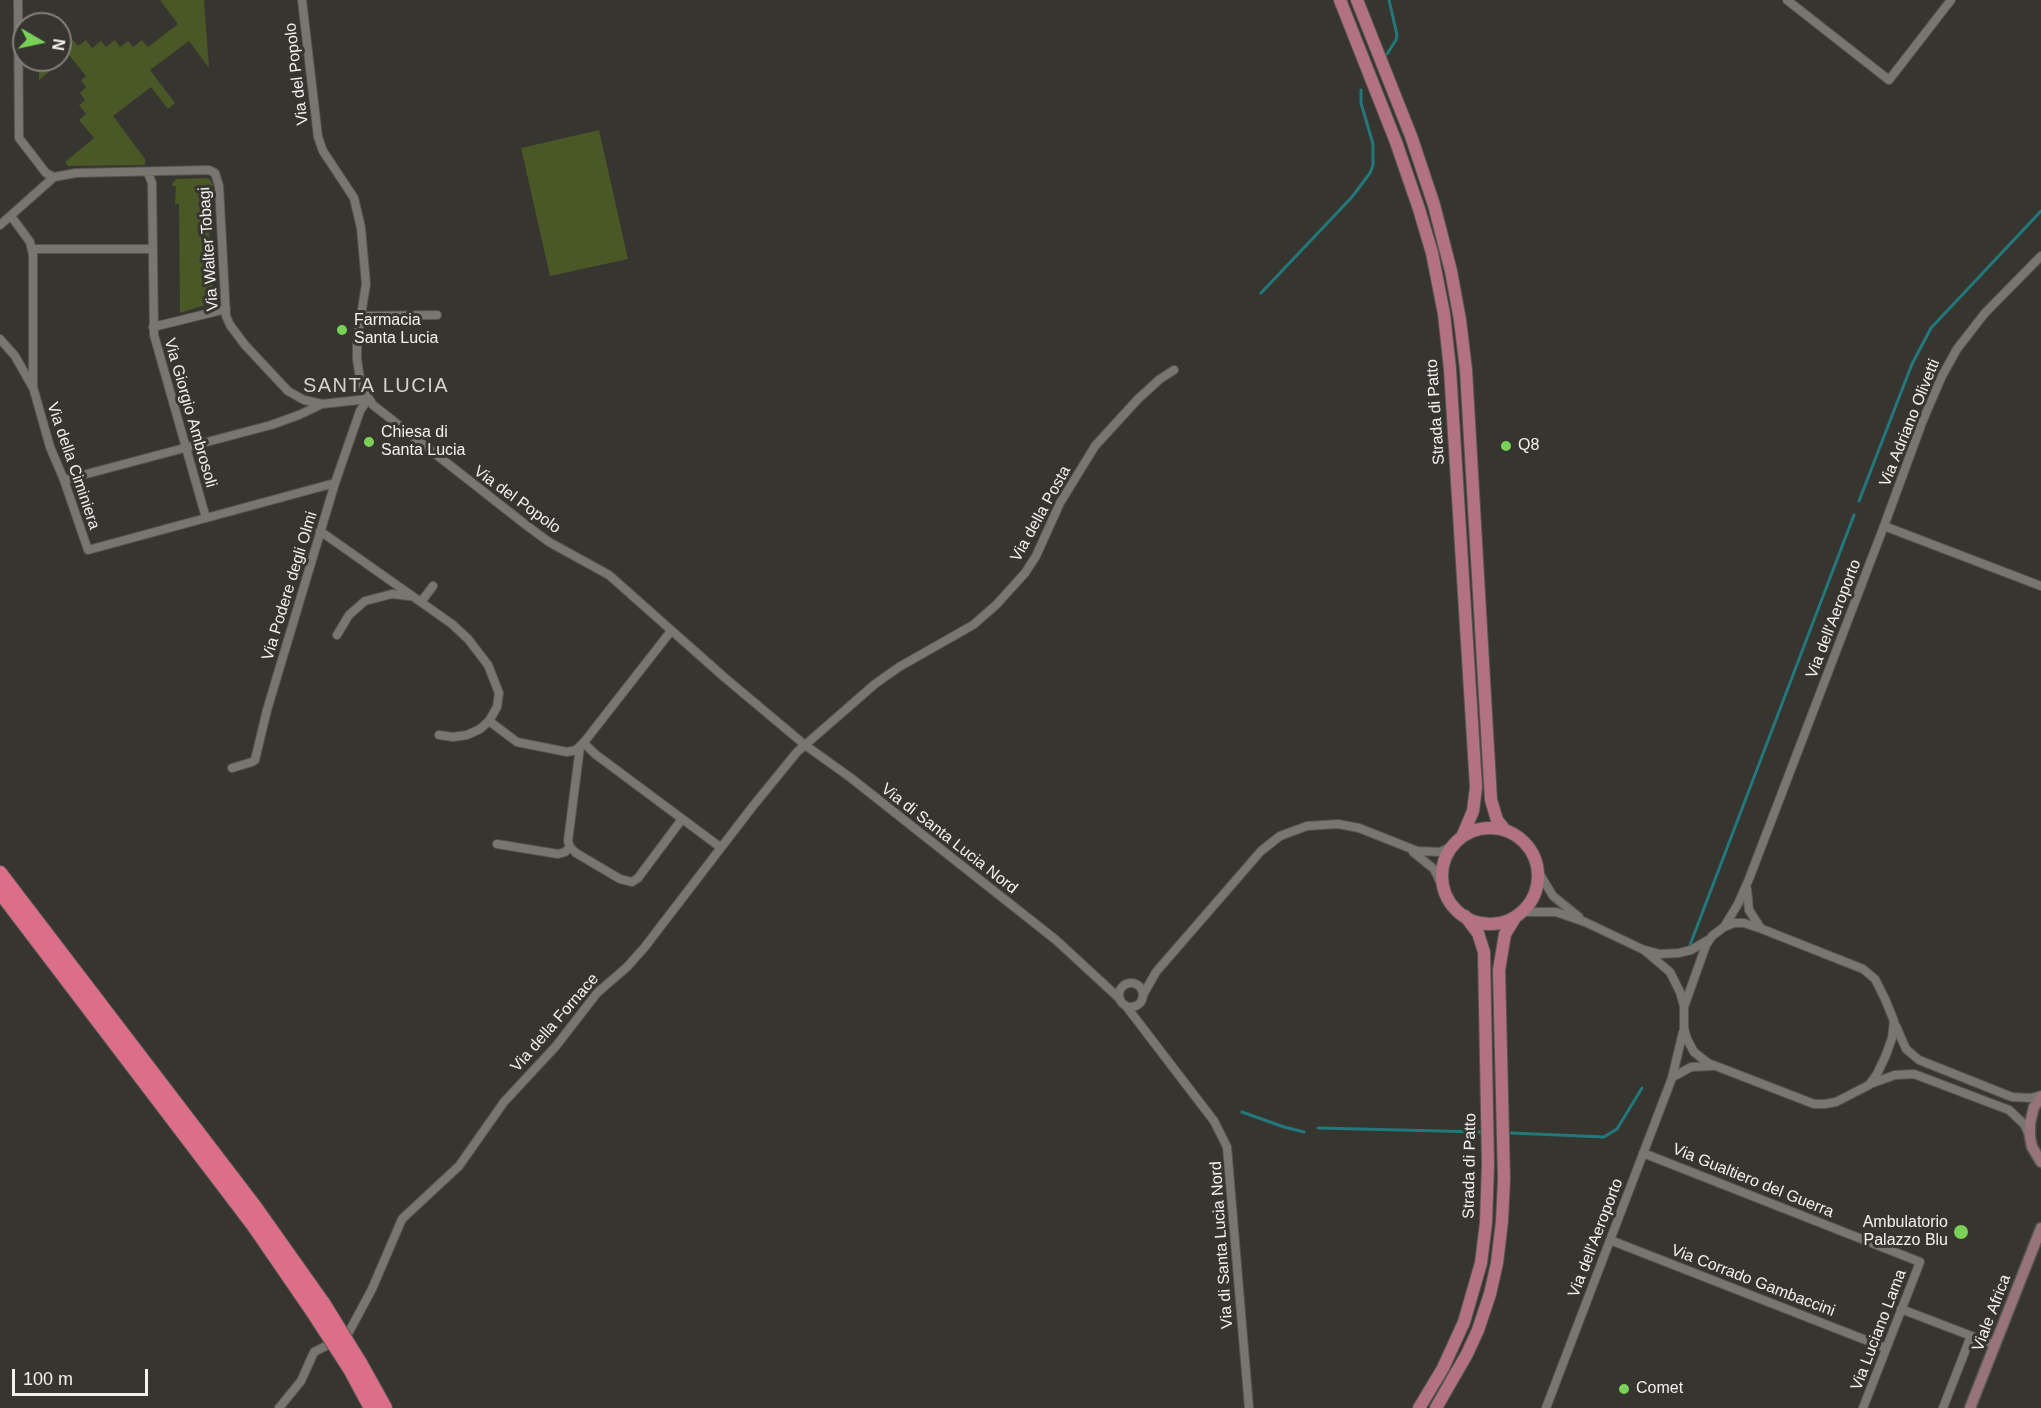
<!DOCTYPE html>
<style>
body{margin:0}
#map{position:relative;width:2041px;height:1408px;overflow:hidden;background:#373530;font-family:Arial,sans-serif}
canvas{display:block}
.north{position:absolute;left:12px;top:12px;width:60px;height:60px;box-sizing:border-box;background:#373530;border:2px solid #82807c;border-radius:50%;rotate:99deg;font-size:16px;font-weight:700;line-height:24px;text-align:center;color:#f3f1ee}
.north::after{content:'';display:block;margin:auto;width:21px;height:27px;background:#79d158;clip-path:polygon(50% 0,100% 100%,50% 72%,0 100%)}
.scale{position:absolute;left:12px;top:1369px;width:136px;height:27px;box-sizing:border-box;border:3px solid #f3f1ee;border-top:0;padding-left:8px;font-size:18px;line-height:21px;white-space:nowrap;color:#f3f1ee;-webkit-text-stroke:4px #373530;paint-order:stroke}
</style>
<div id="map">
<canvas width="2041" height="1408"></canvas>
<div class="north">N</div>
<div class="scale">100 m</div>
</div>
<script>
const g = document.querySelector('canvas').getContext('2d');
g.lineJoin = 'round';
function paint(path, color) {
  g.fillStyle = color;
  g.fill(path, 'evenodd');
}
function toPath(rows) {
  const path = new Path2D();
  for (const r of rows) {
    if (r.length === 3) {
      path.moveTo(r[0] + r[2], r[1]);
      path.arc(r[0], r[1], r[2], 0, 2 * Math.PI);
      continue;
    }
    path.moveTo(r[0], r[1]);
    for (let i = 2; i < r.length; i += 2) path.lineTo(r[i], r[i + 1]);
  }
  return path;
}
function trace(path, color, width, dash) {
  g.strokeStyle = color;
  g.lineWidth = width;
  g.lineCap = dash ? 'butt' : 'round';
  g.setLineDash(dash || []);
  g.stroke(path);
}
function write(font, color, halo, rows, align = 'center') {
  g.font = font + ' Arial,sans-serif';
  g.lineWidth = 6;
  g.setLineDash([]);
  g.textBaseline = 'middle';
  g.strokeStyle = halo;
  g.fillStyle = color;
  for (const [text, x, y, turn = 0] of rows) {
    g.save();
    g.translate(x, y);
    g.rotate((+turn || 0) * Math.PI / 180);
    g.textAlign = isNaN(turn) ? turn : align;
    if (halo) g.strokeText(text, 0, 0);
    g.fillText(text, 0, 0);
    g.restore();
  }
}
const green = toPath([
 [160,0,204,0,209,68,189,41,150,70,175,103,168,109,151,87,113,116,145,159,145,165,68,166,65,162,94,138,79,120,86,114,79,105,85,100,80,93,86,87,81,80,86,76,69,55,39,80,39,60,60,60,60,45,62,48,73,40,78,46,86,40,92,48,101,41,106,47,115,40,120,47,128,41,133,47,142,40,148,47,178,24],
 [599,130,628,259,550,276,521,148],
 [204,178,210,179,213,185,212,187,206,188,213,291,218,291,218,301,180,313,179,204,175,204,176,186,172,186,173,183,176,179]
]);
const stream = toPath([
 [1387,54,1396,40,1397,35,1389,0],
 [1261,293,1352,197,1370,173,1373,165,1373,144,1361,103,1361,90],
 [1859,501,1912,364,1931,328,2041,211],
 [1690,945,1854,515],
 [1242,1112,1284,1127,1304,1132],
 [1318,1128,1481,1132],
 [1511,1133,1604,1137,1617,1129,1642,1088]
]);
const street = toPath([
 [18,0,19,138,46,173,54,177],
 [302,0,318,137,323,151,354,198,361,228,366,284,357,341,357,359,361,386,373,405,526,525,549,542,609,575,724,677,805,745,851,778,1056,940,1120,999],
 [1787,0,1889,80,1951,0],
 [148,173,152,183,154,335,206,518],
 [54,177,76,173,209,170,215,173,219,186,226,316,230,325,245,345,288,391,304,400,322,404],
 [11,216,30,242,33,255,33,387,50,447,64,480,88,550,335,483],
 [0,225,54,177],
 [32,249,153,249],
 [362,316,437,315],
 [153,327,226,309],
 [0,339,15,356,32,386],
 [64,480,271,425,299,415,322,404,368,399],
 [1884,526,1923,420,1942,376,1957,349,1985,313,2041,256],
 [320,531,452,624,468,639,488,665,499,693,497,707,489,721,480,729,467,735,453,737,439,735],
 [421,602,433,586],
 [337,635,349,615,365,601,392,594,409,596],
 [489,721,517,742,567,752,576,750,585,741,671,631],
 [584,743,595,754,720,847],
 [580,747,568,841,570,847,576,853,620,879,632,882,638,878,682,819],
 [232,768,252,762,255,760,267,710,335,483,360,411,368,399],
 [497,844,558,854,565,852,570,847],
 [1413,852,1434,869,1445,892],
 [1538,871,1553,896,1579,917],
 [1747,889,1749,910,1760,927],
 [1521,912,1556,912,1585,922,1644,950,1670,972,1680,992,1684,1006],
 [1734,923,1744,923,1762,929,1863,969,1875,979,1885,999,1894,1021,1892,1038,1886,1055,1877,1074,1869,1085,1836,1102,1825,1104,1814,1104,1708,1063,1694,1052,1687,1039,1684,1028,1684,1007,1706,945,1712,936,1724,927,1734,923],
 [1724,927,1738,904,1749,879,1884,526,2041,586],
 [1645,950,1660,954,1679,953,1691,950,1708,940],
 [1131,995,12],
 [1143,995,1156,972,1261,851,1280,836,1307,826,1338,824,1359,828,1417,851,1440,852,1454,845],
 [1126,1006,1214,1121,1227,1147,1249,1408],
 [1896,1026,1906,1049,1919,1060,2012,1097,2031,1098,2041,1095],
 [1673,1077,1691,1067,1712,1066],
 [1870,1084,1895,1075,1914,1074,2009,1110,2024,1124,2029,1135],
 [1643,1153,1920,1262,1863,1408],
 [1610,1240,1886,1348],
 [1901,1309,1995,1345],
 [349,1332,372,1289,402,1219,459,1166,504,1102,556,1046,597,993,627,967,644,948,753,806,797,752,875,684,899,667,973,625,996,605,1025,573,1036,556,1060,503,1095,446,1138,399,1160,379,1174,370],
 [279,1408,301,1381,314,1352,326,1346],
 [1546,1408,1672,1078,1683,1032],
 [1943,1408,1971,1336]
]);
const secondary = toPath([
 [2041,1097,2034,1107,2030,1123,2030,1137,2032,1147,2041,1162],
 [1970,1408,2041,1228]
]);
const primary = toPath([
 [1340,0,1396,142,1419,209,1432,253,1444,314,1450,369,1476,787,1473,811,1462,837],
 [1357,0,1411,136,1434,205,1451,271,1460,320,1466,370,1491,800,1497,820,1505,830],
 [1490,876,48],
 [1419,1408,1443,1368,1464,1322,1481,1263,1486,1223,1488,1164,1484,952,1478,933,1465,916],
 [1436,1408,1467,1354,1478,1330,1490,1294,1497,1263,1502,1221,1504,1179,1499,970,1505,934,1516,916]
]);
const highway = toPath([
 [0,873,255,1207,323,1303],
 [0,892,254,1226,311,1309],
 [360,1363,385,1408],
 [350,1369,371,1408]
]);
const highwayBridge = toPath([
 [323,1303,360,1363],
 [311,1309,350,1369]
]);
const markers = [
 [342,330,6,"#79d158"],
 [369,442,6,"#79d158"],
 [1506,446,6,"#79d158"],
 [1961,1232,8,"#79d158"],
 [1624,1389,6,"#79d158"]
];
const streetNames = [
 ["Via del Popolo",297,74,-97],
 ["Via Walter Tobagi",209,249,-94],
 ["Strada di Patto",1436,412,-94],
 ["Via Giorgio Ambrosoli",190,413,74],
 ["Via Adriano Olivetti",1910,423,-68],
 ["Via della Ciminiera",73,466,71],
 ["Via del Popolo",517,500,36],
 ["Via della Posta",1041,514,-61],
 ["Via Podere degli Olmi",290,586,-73],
 ["Via dell'Aeroporto",1834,619,-69],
 ["Via di Santa Lucia Nord",949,839,38],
 ["Via della Fornace",555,1023,-49],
 ["Strada di Patto",1470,1166,-89],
 ["Via Gualtiero del Guerra",1753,1181,22],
 ["Via dell'Aeroporto",1596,1238,-69],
 ["Via di Santa Lucia Nord",1222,1245,-94],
 ["Via Corrado Gambaccini",1753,1281,21],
 ["Viale Africa",1992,1313,-69],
 ["Via Luciano Lama",1879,1330,-69]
];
const poiNames = [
 ["Farmacia",354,321],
 ["Santa Lucia",354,339],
 ["Chiesa di",381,433],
 ["Santa Lucia",381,451],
 ["Q8",1518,446],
 ["Ambulatorio",1948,1223,"right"],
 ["Palazzo Blu",1948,1241,"right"],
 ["Comet",1636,1389]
];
const quarterNames = [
 ["SANTA LUCIA",376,386]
];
paint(green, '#4a5726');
trace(stream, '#23787c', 3);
trace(street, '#555450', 10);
trace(secondary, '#555450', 13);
trace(primary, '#555450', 14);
trace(highway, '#555450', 16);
trace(street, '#787671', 8);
trace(secondary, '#967478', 10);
trace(primary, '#b3727f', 12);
trace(highway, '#db6f88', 14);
trace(highwayBridge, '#555450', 16, []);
trace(highwayBridge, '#db6f88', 14);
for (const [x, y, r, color] of markers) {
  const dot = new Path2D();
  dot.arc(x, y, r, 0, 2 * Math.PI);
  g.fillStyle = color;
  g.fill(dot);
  trace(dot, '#373530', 2);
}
write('16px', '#f3f1ee', '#373530', streetNames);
write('16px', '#f3f1ee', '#373530', poiNames, 'left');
g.letterSpacing = '1.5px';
write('20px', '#d5d2cc', '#373530', quarterNames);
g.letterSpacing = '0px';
</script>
